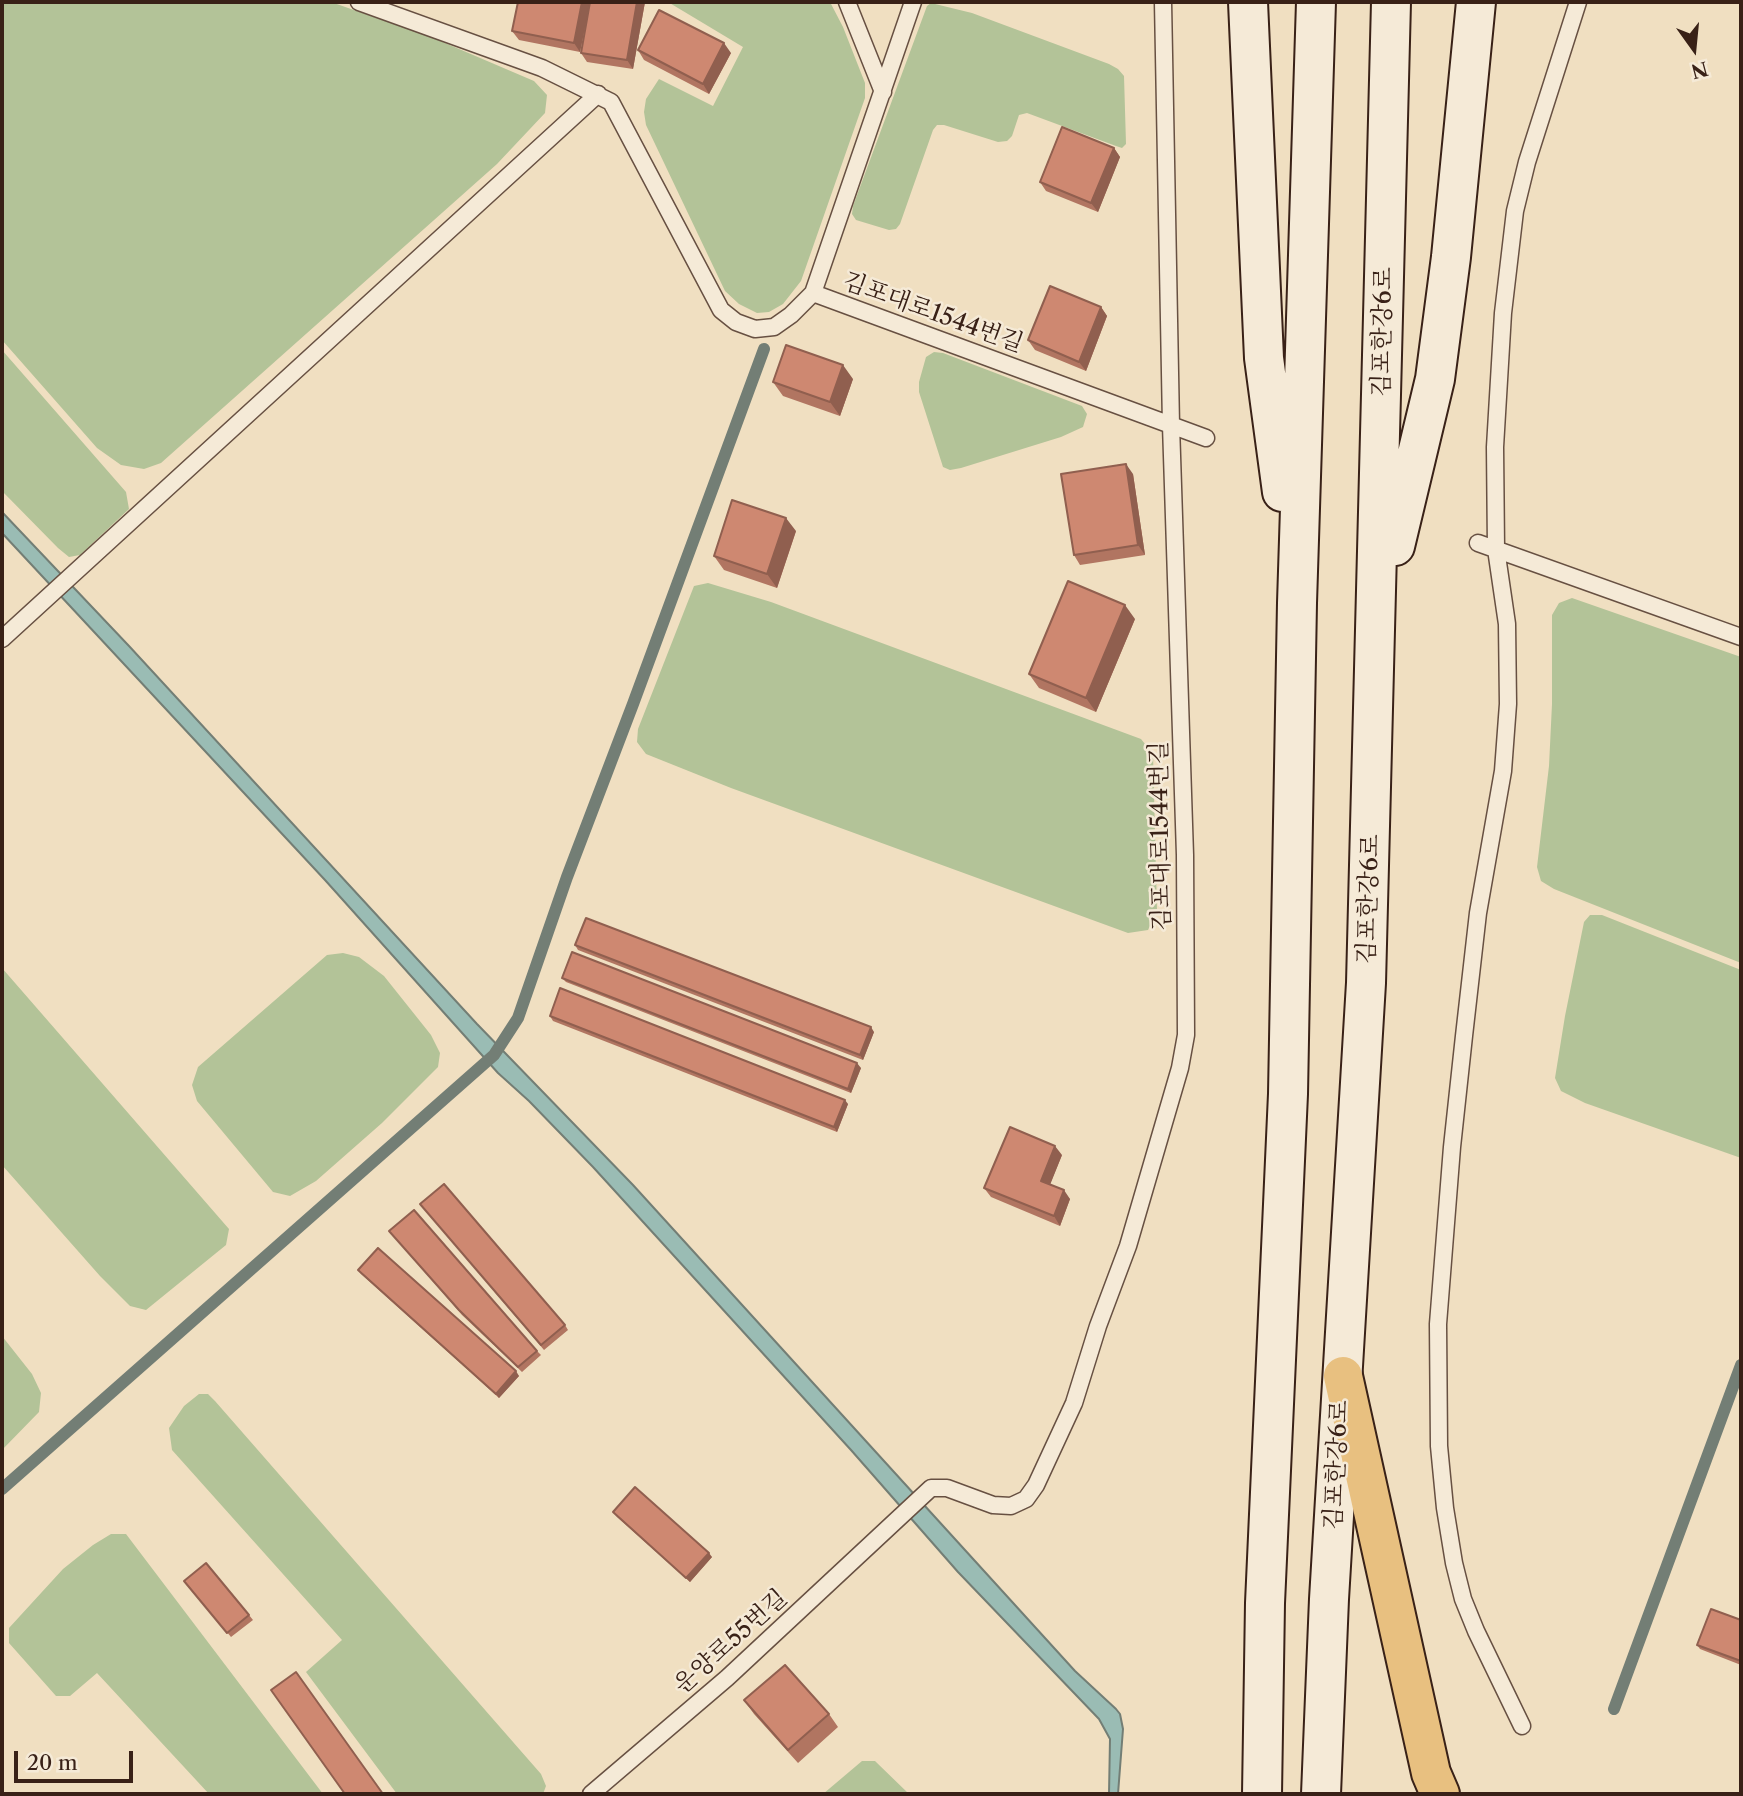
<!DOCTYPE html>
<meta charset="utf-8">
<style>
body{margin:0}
#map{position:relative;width:1743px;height:1796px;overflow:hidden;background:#f0dfc1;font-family:"Libre Caslon Text",serif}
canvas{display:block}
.frame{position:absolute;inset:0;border:4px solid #392117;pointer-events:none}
.north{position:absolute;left:1659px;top:14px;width:70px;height:70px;-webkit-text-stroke:5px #f5ead7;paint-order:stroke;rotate:165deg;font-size:19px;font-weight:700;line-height:28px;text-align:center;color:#392117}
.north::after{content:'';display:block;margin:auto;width:24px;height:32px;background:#392117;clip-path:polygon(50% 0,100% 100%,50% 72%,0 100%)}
.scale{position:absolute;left:14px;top:1751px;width:119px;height:32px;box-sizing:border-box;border:4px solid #392117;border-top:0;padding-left:9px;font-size:21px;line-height:24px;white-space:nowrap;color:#392117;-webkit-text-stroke:5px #f5ead7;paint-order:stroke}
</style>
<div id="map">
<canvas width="1743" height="1796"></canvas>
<div class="frame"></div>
<div class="north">N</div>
<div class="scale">20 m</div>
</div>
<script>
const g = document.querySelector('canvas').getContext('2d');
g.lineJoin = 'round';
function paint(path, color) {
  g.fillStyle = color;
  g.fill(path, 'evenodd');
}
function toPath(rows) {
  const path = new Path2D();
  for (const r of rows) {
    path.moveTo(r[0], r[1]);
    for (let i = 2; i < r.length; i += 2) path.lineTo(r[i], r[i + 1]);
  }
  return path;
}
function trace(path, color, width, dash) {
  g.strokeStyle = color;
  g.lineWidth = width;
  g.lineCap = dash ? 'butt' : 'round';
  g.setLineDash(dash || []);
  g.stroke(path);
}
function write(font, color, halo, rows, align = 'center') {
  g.font = font + ' "Libre Caslon Text","Noto Serif KR",serif';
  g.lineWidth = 5;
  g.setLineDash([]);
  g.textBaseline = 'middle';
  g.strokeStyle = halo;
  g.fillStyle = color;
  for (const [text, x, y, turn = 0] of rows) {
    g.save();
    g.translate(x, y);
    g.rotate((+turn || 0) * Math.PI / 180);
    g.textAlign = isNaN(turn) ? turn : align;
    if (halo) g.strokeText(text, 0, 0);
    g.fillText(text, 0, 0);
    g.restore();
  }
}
const green = toPath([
 [2,2,331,2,431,37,534,81,547,95,545,113,497,164,161,463,144,469,121,465,97,448,2,340],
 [668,2,830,2,843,27,865,83,865,98,801,281,783,304,769,312,757,313,739,304,725,291,646,125,644,112,646,99,659,79,713,106,743,47],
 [931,3,972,13,1109,64,1118,69,1124,76,1126,144,1122,148,1116,146,1027,113,1019,115,1012,136,1007,141,998,142,944,125,937,125,933,130,900,224,896,229,889,230,856,220,852,214,853,206,927,6],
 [2,350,126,492,129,509,80,555,69,557,58,548,2,491],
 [934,352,943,353,1082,406,1087,414,1083,427,1061,437,961,468,950,470,943,467,919,392,919,382,926,357],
 [708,583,771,602,1141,739,1153,754,1157,911,1148,930,1128,933,731,788,646,754,637,742,638,729,694,586],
 [1572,598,1741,657,1741,963,1554,889,1541,881,1537,867,1549,766,1552,704,1552,615,1559,603],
 [1590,915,1602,915,1741,970,1741,1158,1585,1103,1561,1091,1555,1078,1565,1016,1584,922],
 [343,953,359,957,384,976,431,1035,440,1053,438,1067,382,1123,316,1181,290,1196,273,1192,197,1101,192,1085,198,1067,327,955],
 [2,968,229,1229,226,1245,146,1310,130,1306,100,1276,2,1165],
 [2,1336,32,1374,41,1393,39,1412,2,1450],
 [199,1394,208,1394,215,1401,541,1774,546,1786,543,1794,397,1794,306,1672,342,1640,172,1450,169,1428,184,1406],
 [111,1534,126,1534,323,1794,209,1794,97,1673,70,1696,56,1696,9,1643,9,1628,63,1569,93,1545],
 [862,1761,875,1761,909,1794,823,1794]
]);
const water = toPath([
 [2,512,129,646,477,1024,633,1185,1075,1671,1116,1709,1120,1714,1123,1729,1118,1794,1109,1794,1110,1739,1099,1719,958,1572,851,1450,593,1167,529,1101,498,1073,325,880,2,533,2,512]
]);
const stream = toPath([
 [2,1489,494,1055,518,1018,567,877,633,704,764,349],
 [1614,1709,1741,1365]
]);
const lane = toPath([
 [359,2,542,68,611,102,721,310,736,322,755,329,774,327,791,315,813,293,913,2],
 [847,2,883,92],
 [813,293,1206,438],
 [1478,543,1741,637],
 [2,639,598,94],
 [1522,1726,1476,1631,1463,1599,1454,1563,1445,1508,1439,1446,1438,1324,1452,1147,1464,1036,1478,913,1503,771,1508,704,1507,624,1496,549,1495,447,1503,313,1515,211,1527,162,1578,2],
 [591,1794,727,1678,931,1488,947,1488,993,1505,1011,1506,1026,1499,1036,1485,1074,1403,1098,1326,1128,1246,1180,1068,1186,1035,1185,855,1171,425,1163,2]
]);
const secondary = toPath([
 [1248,2,1264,358,1282,492],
 [1395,546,1435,379,1451,257,1476,2],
 [1262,1794,1265,1603,1288,1094,1297,603,1316,2],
 [1321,1794,1329,1599,1366,983,1391,2]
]);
const highway = toPath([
 [1343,1376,1431,1773,1440,1794]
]);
const wall = toPath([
 [645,2,633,69,587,62,581,53,588,15,580,52,519,40,512,31],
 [638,50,731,53,709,94,644,60],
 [1114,148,1120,157,1098,212,1046,191,1040,182],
 [1101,307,1107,316,1086,371,1035,350,1028,340],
 [853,379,840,416,783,396,773,382],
 [1133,474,1145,555,1080,565,1074,555],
 [796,531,777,588,724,570,714,556],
 [1135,619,1096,712,1039,688,1029,674],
 [575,945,874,1032,863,1060,578,950],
 [562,978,861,1068,851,1093,566,982],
 [550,1016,848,1104,837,1132,553,1021],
 [1062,1155,1050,1184,1070,1199,1060,1226,991,1197,984,1188],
 [420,1204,565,1325,568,1330,544,1350],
 [389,1231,537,1351,541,1355,522,1372,462,1315],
 [358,1270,519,1376,499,1398,361,1274],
 [613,1512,712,1557,690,1582,617,1517],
 [188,1586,249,1615,253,1620,231,1637],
 [1741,1620,1741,1665,1700,1649,1697,1645],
 [744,1700,829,1714,838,1727,798,1763,754,1714]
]);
const shadedWall = toPath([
 [582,2,590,2,580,52,574,43],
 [637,2,645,2,633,69,627,60],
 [724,43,731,53,709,94,703,84],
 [1114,148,1120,157,1098,212,1091,203],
 [1101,307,1107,316,1086,371,1079,362],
 [843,365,853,379,840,416,830,402],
 [1126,464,1133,474,1145,555,1138,545],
 [786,518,796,531,777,588,767,574],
 [1125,605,1135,619,1096,712,1086,698],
 [871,1027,874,1032,863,1060,860,1055],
 [857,1063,861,1068,851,1093,848,1089],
 [845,1100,848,1104,837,1132,834,1127],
 [1055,1146,1062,1155,1048,1190,1041,1181],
 [1064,1190,1070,1199,1060,1226,1054,1216],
 [516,1371,519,1376,499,1398,496,1394],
 [709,1553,712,1557,690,1582,686,1578]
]);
const building = toPath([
 [518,2,582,2,574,43,512,31,518,2],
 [590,2,637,2,627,60,581,53,590,2],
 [659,10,724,43,703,84,638,50,659,10],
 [1062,127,1114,148,1091,203,1040,182,1062,127],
 [1050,286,1101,307,1079,362,1028,340,1050,286],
 [786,345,843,365,830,402,773,382,786,345],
 [1126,464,1138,545,1074,555,1061,474,1126,464],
 [732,500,786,518,767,574,714,556,732,500],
 [1068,581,1125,605,1086,698,1029,674,1068,581],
 [586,918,871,1027,860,1055,575,945,586,918],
 [572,952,857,1063,848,1089,562,978,572,952],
 [560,988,845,1100,834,1127,550,1016,560,988],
 [1010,1127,1055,1146,1041,1181,1064,1190,1054,1216,984,1188,1010,1127],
 [444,1184,565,1325,541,1345,420,1204,444,1184],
 [414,1210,537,1351,518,1367,459,1310,389,1231,414,1210],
 [378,1248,516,1371,496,1394,358,1270,378,1248],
 [635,1487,709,1553,686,1578,613,1512,635,1487],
 [206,1563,249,1615,227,1633,184,1581,206,1563],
 [1711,1609,1741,1620,1741,1661,1697,1645,1711,1609],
 [785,1665,829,1714,788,1750,744,1700,785,1665],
 [296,1672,383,1794,345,1794,271,1690,296,1672]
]);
const streetNames = [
 ["김포대로1544번길",933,313,20],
 ["김포한강6로",1383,332,-89],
 ["김포대로1544번길",1161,836,-91],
 ["김포한강6로",1369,899,-88],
 ["김포한강6로",1337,1465,-87],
 ["운양로55번길",731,1642,-42]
];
paint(green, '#b3c398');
paint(water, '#9abcb4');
trace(water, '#737e75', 2);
trace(stream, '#737e75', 12);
trace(lane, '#675042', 19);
trace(secondary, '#392117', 42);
trace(highway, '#392117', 42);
trace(lane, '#f5ead7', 16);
trace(secondary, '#f5ead7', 38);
trace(highway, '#e8c080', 38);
paint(wall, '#b17561');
paint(shadedWall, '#905f4f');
paint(building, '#ce8871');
trace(building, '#905f4f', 2);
write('24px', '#392117', '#f5ead7', streetNames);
</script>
